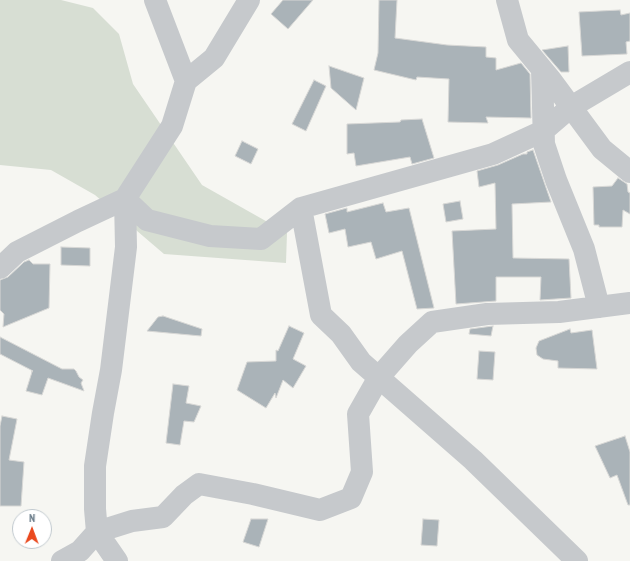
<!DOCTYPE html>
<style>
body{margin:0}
#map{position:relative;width:630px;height:561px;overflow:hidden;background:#f6f6f2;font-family:"PT Sans Narrow",sans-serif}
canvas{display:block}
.north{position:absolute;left:12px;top:509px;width:40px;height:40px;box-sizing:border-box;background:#fff;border:1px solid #c1c9ce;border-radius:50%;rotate:1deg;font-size:11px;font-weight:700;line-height:16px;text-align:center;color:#647785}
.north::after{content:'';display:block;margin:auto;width:14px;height:18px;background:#ea491e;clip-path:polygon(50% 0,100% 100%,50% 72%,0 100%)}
</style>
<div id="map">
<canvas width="630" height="561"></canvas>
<div class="north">N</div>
</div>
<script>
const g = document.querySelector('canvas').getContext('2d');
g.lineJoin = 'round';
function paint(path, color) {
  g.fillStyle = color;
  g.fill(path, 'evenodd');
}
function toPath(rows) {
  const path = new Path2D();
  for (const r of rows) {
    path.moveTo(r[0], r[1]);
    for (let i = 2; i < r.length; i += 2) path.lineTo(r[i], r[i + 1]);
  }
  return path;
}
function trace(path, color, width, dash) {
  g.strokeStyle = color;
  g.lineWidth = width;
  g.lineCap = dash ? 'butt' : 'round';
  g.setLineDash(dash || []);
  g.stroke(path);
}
const green = toPath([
 [0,0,61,0,93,8,119,34,133,84,202,185,287,233,286,263,164,254,95,195,51,170,0,165]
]);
const building = toPath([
 [283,0,313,0,288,29,271,14,283,0],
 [379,0,397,0,395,38,447,45,486,47,486,57,496,58,496,70,521,63,530,74,531,118,486,117,488,123,448,122,449,79,417,77,416,80,374,70,378,53,379,0],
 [620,10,621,15,630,13,630,41,626,42,627,54,582,56,579,12,620,10],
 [568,46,569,72,561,72,542,50,568,46],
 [329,66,364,78,356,110,331,88,329,66],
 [314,80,326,86,306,131,292,124,314,80],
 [422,119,434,158,412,164,410,157,356,166,354,153,347,154,347,124,400,122,401,120,422,119],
 [242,141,258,149,251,164,235,156,242,141],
 [533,150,551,202,512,204,513,258,569,259,571,298,540,300,541,277,496,277,496,301,456,304,452,231,496,229,495,183,479,187,477,171,498,165,523,154,527,154,527,152,533,150],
 [618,178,627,184,628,192,630,193,630,214,623,210,622,227,599,227,599,225,594,225,593,187,612,186,618,178],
 [460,201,463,219,446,222,443,204,460,201],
 [383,203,386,212,409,208,434,308,417,309,402,251,376,259,371,242,348,247,345,229,329,233,325,214,347,208,347,212,383,203],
 [61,247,90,248,90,266,61,265,61,247],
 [29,260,33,264,50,264,49,308,3,327,4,314,0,310,0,280,8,277,24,262,29,260],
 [163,316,202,329,201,336,147,331,158,317,163,316],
 [289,326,304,333,293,359,306,366,293,388,283,380,276,398,275,393,266,408,237,390,247,362,276,361,276,350,278,351,289,326],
 [493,326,491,336,469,334,470,329,493,326],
 [570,329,571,333,592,330,597,369,558,368,558,361,543,359,537,355,536,348,539,341,570,329],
 [0,337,62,369,74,369,76,371,79,377,83,380,81,383,84,391,48,378,42,395,26,391,32,372,31,372,33,371,0,354,0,337],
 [479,351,495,352,493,380,477,379,479,351],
 [173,384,189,386,186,403,201,406,194,422,184,421,180,445,166,443,173,384],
 [2,416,17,419,9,460,24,462,21,506,0,506,0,426,2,416],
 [625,436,630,452,630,505,628,505,617,475,610,478,595,446,625,436],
 [251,519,268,519,259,547,243,542,251,519],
 [423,519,439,520,437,546,421,545,423,519]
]);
const minor = toPath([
 [155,0,186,81],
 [507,0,518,40,551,80,602,149,630,172],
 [542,70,544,144,556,180,584,249,599,307],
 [125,199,147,220,210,236,261,239,301,208,493,154,543,131,571,107,630,72],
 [301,208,321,315,341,334,361,362,473,460,577,561],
 [0,268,17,252,78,221,125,199,172,126,186,81,214,58,249,0],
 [62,561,80,551,97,532,132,521,163,517,184,495,199,484,253,494,320,510,351,498,362,472,358,414,379,377,408,344,432,322,487,314,559,312,630,303],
 [117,561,97,532,95,509,95,466,103,413,111,370,126,247,125,199]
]);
paint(green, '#d7ded3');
paint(building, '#aab3b8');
trace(building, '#d7d7d5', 1);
trace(minor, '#c6c9cc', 22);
</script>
